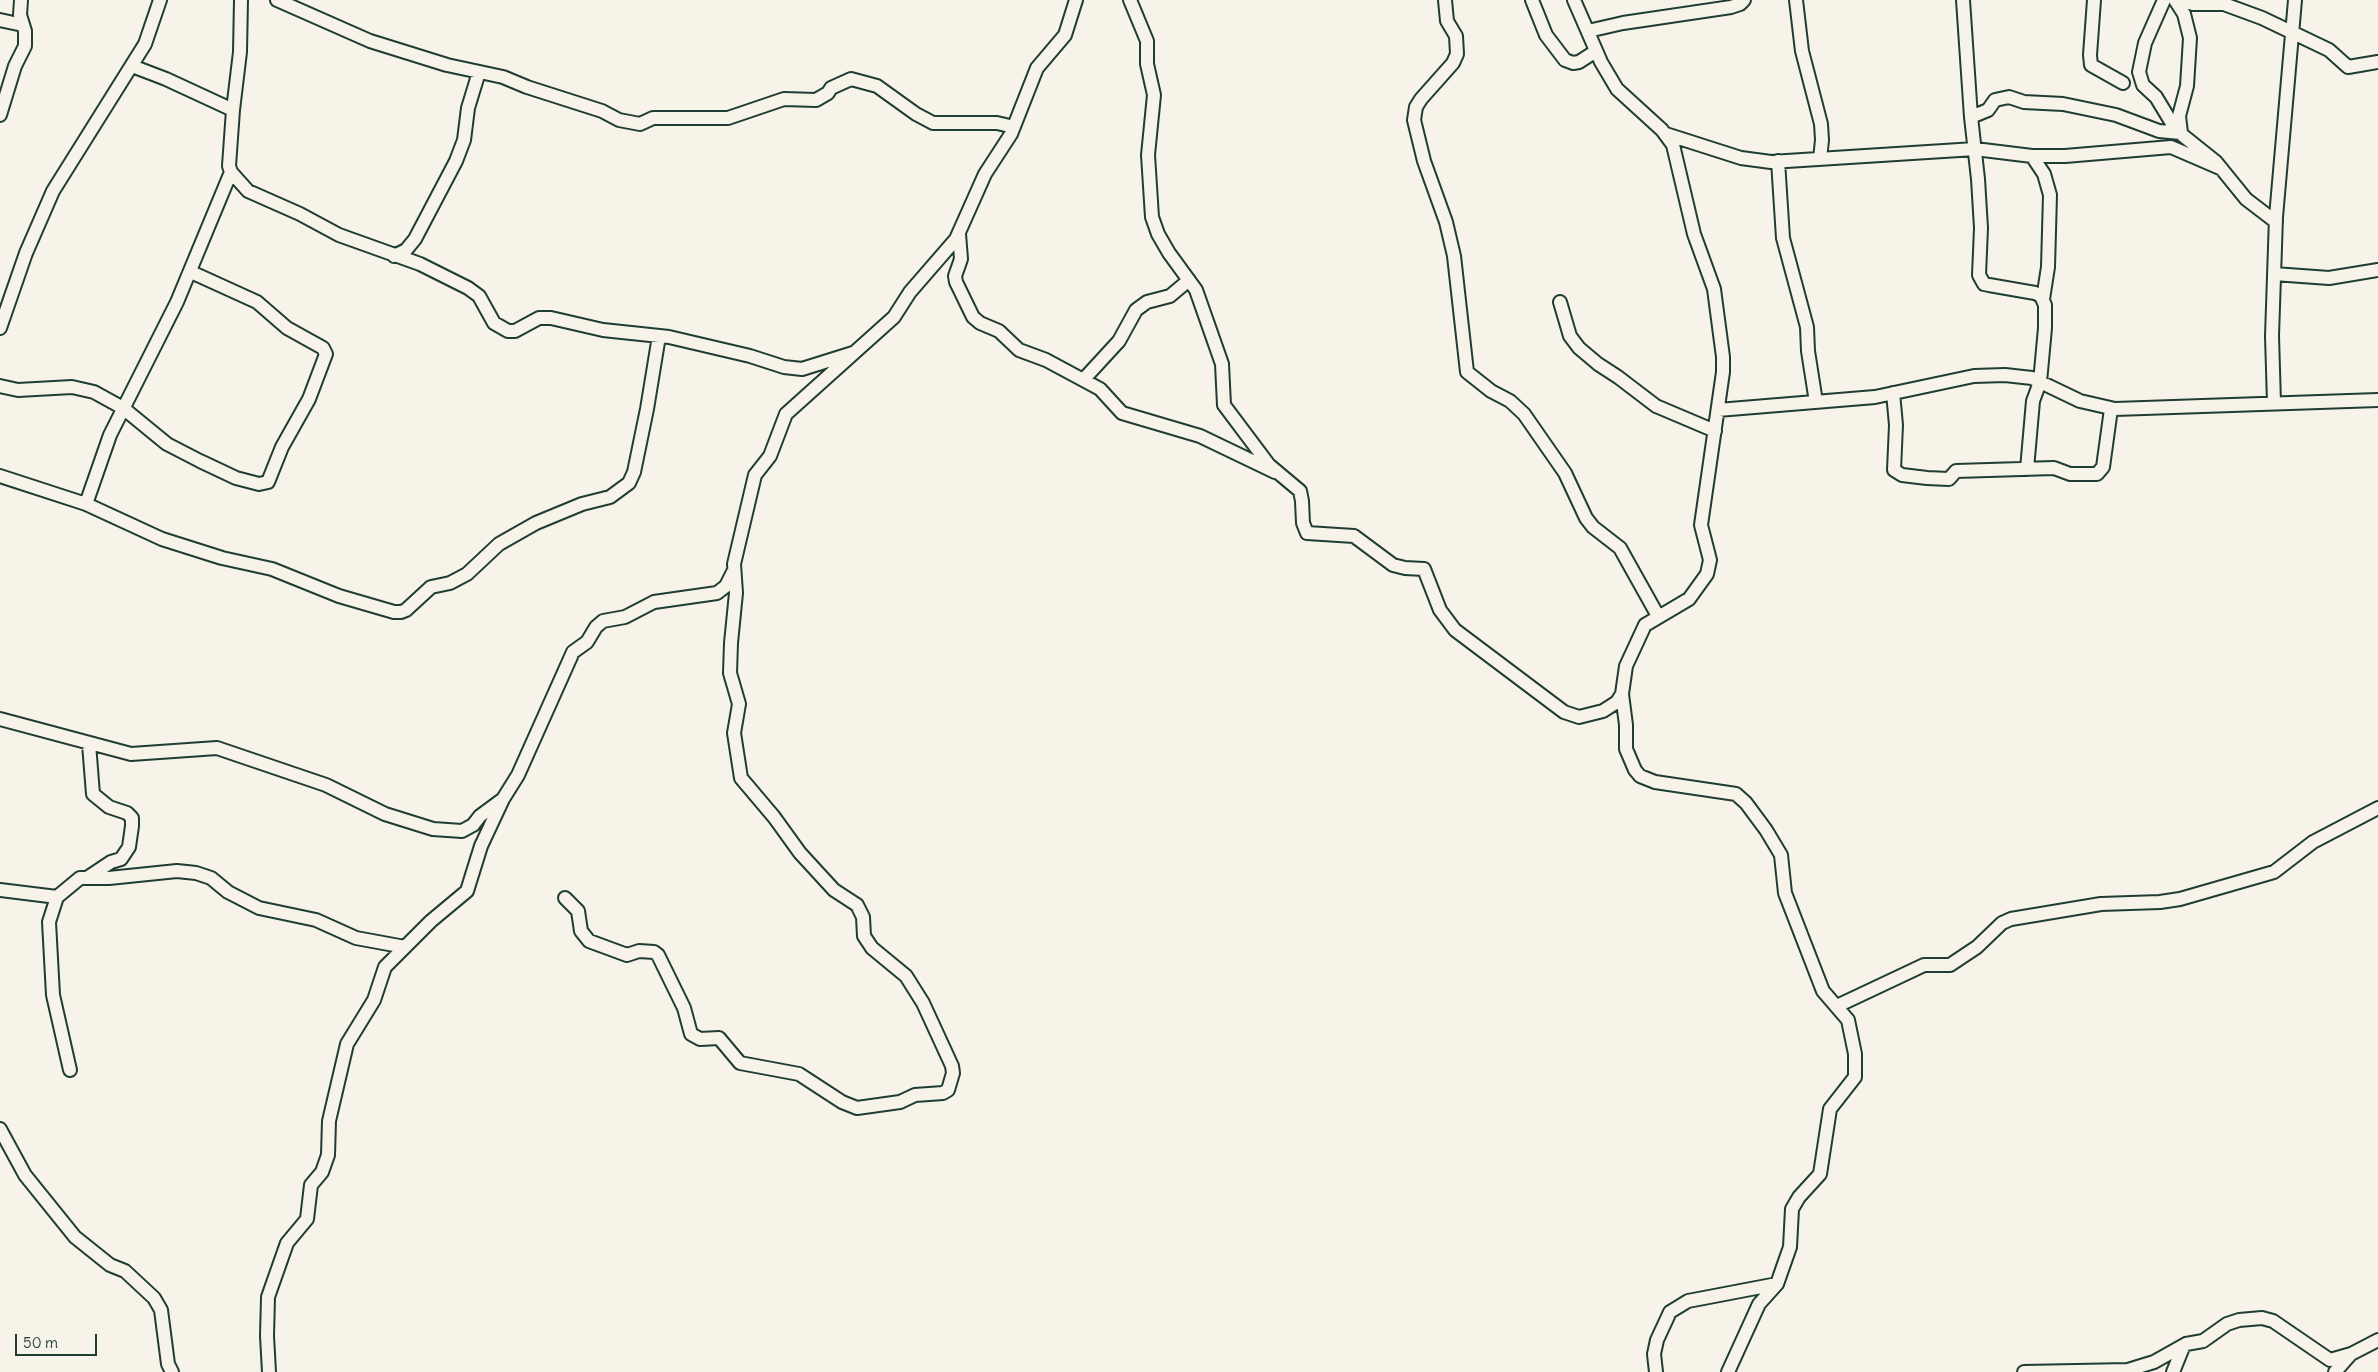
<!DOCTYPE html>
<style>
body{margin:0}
#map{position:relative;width:2378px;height:1372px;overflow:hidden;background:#f7f3e8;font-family:Delius,sans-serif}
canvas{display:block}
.scale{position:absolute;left:15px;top:1334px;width:82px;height:22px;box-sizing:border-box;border:2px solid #1f3d34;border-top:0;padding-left:6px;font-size:15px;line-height:18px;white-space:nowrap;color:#1f3d34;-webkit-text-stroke:4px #f7f3e8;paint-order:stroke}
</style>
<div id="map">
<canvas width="2378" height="1372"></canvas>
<div class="scale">50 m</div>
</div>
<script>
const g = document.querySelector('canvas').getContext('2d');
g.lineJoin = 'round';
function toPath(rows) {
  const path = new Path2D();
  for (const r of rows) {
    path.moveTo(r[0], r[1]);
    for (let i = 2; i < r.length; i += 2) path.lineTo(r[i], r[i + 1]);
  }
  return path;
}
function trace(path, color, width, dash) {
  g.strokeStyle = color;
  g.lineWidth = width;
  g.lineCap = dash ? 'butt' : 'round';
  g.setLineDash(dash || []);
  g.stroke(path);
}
const street = toPath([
 [277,0,370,41,447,65,503,77,527,87,602,111,619,120,640,124,653,118,728,118,784,99,816,100,828,93,831,88,851,79,877,86,916,114,933,123,997,123,1014,127],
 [1130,0,1147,41,1147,64,1154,95,1148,155,1152,217,1158,234,1169,253,1196,290,1222,364,1224,405,1269,465,1300,491,1302,501,1303,523,1307,533,1354,536,1393,565,1405,568,1424,569,1440,610,1455,630,1564,712,1579,717,1603,711,1617,702,1622,694,1626,666,1645,625,1689,599,1707,574,1710,560,1701,525,1723,372,1723,357,1714,289,1694,234,1673,145,1662,130,1617,89,1601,62,1574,0],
 [1445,0,1447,21,1456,36,1457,54,1453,63,1421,99,1416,107,1414,120,1424,161,1446,222,1454,256,1467,372,1491,391,1510,401,1524,414,1565,473,1586,518,1593,527,1620,548,1658,616],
 [1532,0,1546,35,1565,60,1573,63,1579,62,1596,51],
 [1796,0,1802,51,1821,124,1822,140,1820,159],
 [1963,0,1971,117,1978,179,1981,228,1979,275,1984,284,1989,285,2035,293,2041,296,2045,305,2045,328,2040,382,2033,401,2027,469],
 [2094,0,2090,55,2091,65,2123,83],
 [2164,0,2145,43,2139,72,2143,85,2156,97,2176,130,2216,162,2246,199,2276,222],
 [2179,0,2193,4,2224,4,2262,18,2329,50,2348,67,2378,62],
 [0,20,23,25],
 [1588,31,1623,23,1731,7,1740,4,1744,0],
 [132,66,166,79,233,110,229,166,231,172,248,191,300,214,339,235,420,264,468,288,479,296,494,323,508,331,515,331,539,318,551,318,603,330,669,337,750,356,784,367,802,369,853,353],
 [233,110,240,52,241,0],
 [0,115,15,66,25,46,25,31,20,15,21,0],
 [1971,117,1988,110,1995,100,2009,97,2024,102,2063,104,2116,115,2159,131,2181,133,2179,116,2187,86,2190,38,2184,14,2175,0],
 [1666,134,1741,158,1771,162,1975,149,2032,156,2065,156,2171,147,2222,169],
 [2032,156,2044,174,2050,195,2048,267,2043,299],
 [1778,161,1783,238,1807,327,1808,351,1816,402],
 [959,234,961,259,955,276,956,282,973,317,980,323,999,331,1019,350,1046,360,1100,389,1122,413,1200,436,1275,472],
 [394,256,406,250,415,239,456,161,464,140,468,108,479,72],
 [2274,274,2329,278,2378,270],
 [1560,302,1570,336,1579,348,1598,364,1618,377,1656,406,1715,431],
 [0,328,26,253,53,191,145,44,160,0],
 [1084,379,1119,341,1136,310,1147,302,1170,296,1189,280],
 [0,386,18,390,72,387,94,392,123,408,167,444,200,461,236,478,259,484,268,482,282,447,309,399,326,354,323,348,287,328,257,302,191,272],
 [1893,393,1896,425,1894,470,1902,475,1927,478,1949,479,1956,471,2054,468,2070,474,2097,474,2103,467,2111,409],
 [2274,403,2272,336,2276,217,2295,0],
 [1718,410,1875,397,1974,376,2005,375,2032,378,2080,401,2115,409,2378,400],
 [0,476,86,504,162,539,222,558,272,569,339,596,394,612,401,612,406,610,431,587,450,583,467,574,499,544,536,523,582,504,610,497,629,483,634,472,647,409,659,336],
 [86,504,110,435,177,302,231,172],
 [1622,694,1626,725,1626,749,1635,770,1640,776,1655,782,1736,794,1746,803,1766,830,1781,855,1785,893,1823,991,1848,1020,1855,1054,1855,1077,1830,1109,1820,1174,1799,1197,1792,1209,1790,1247,1777,1284,1759,1304,1728,1372],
 [0,719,131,754,217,748,326,785,385,814,433,829,462,831,473,825,480,816,503,799],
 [87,878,111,862,121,859,129,847,132,826,132,818,127,813,109,807,93,794,89,744],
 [0,890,57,897,80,878,109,878,177,871,196,873,211,878,228,892,259,908,316,920,356,938,405,947],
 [57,897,49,922,53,995,70,1070],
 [565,898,578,911,581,931,589,941,627,955,639,951,654,952,658,955,684,1008,691,1034,700,1039,719,1038,740,1063,799,1074,842,1102,857,1108,900,1102,915,1095,943,1093,948,1090,953,1073,952,1066,923,1003,906,976,872,948,864,936,863,917,857,905,834,890,800,853,774,817,741,778,734,733,739,704,730,673,731,643,736,593,734,564,755,475,770,456,786,414,894,317,910,292,956,239,985,174,1011,134,1037,68,1065,35,1076,0],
 [1837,1006,1924,965,1950,965,1977,947,2002,923,2011,919,2101,904,2160,902,2180,899,2274,872,2313,842,2378,808],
 [0,1129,25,1175,75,1237,110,1265,125,1271,154,1298,161,1310,168,1364,172,1372],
 [269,1372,267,1336,268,1297,287,1243,307,1219,311,1185,322,1172,328,1155,329,1121,347,1044,374,1000,385,967,431,921,467,891,481,846,503,799,518,775,573,652,587,642,596,627,603,621,625,617,654,602,717,593,726,586,733,572],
 [1656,1372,1654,1354,1657,1340,1670,1312,1688,1301,1777,1284],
 [2024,1372,2128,1370,2154,1362,2186,1344,2203,1341,2227,1324,2239,1320,2262,1318,2273,1321,2330,1360,2351,1354,2378,1340],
 [2173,1372,2184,1345],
 [2335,1372,2350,1355]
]);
trace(street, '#1f3d34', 16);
trace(street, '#f7f3e8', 12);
</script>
